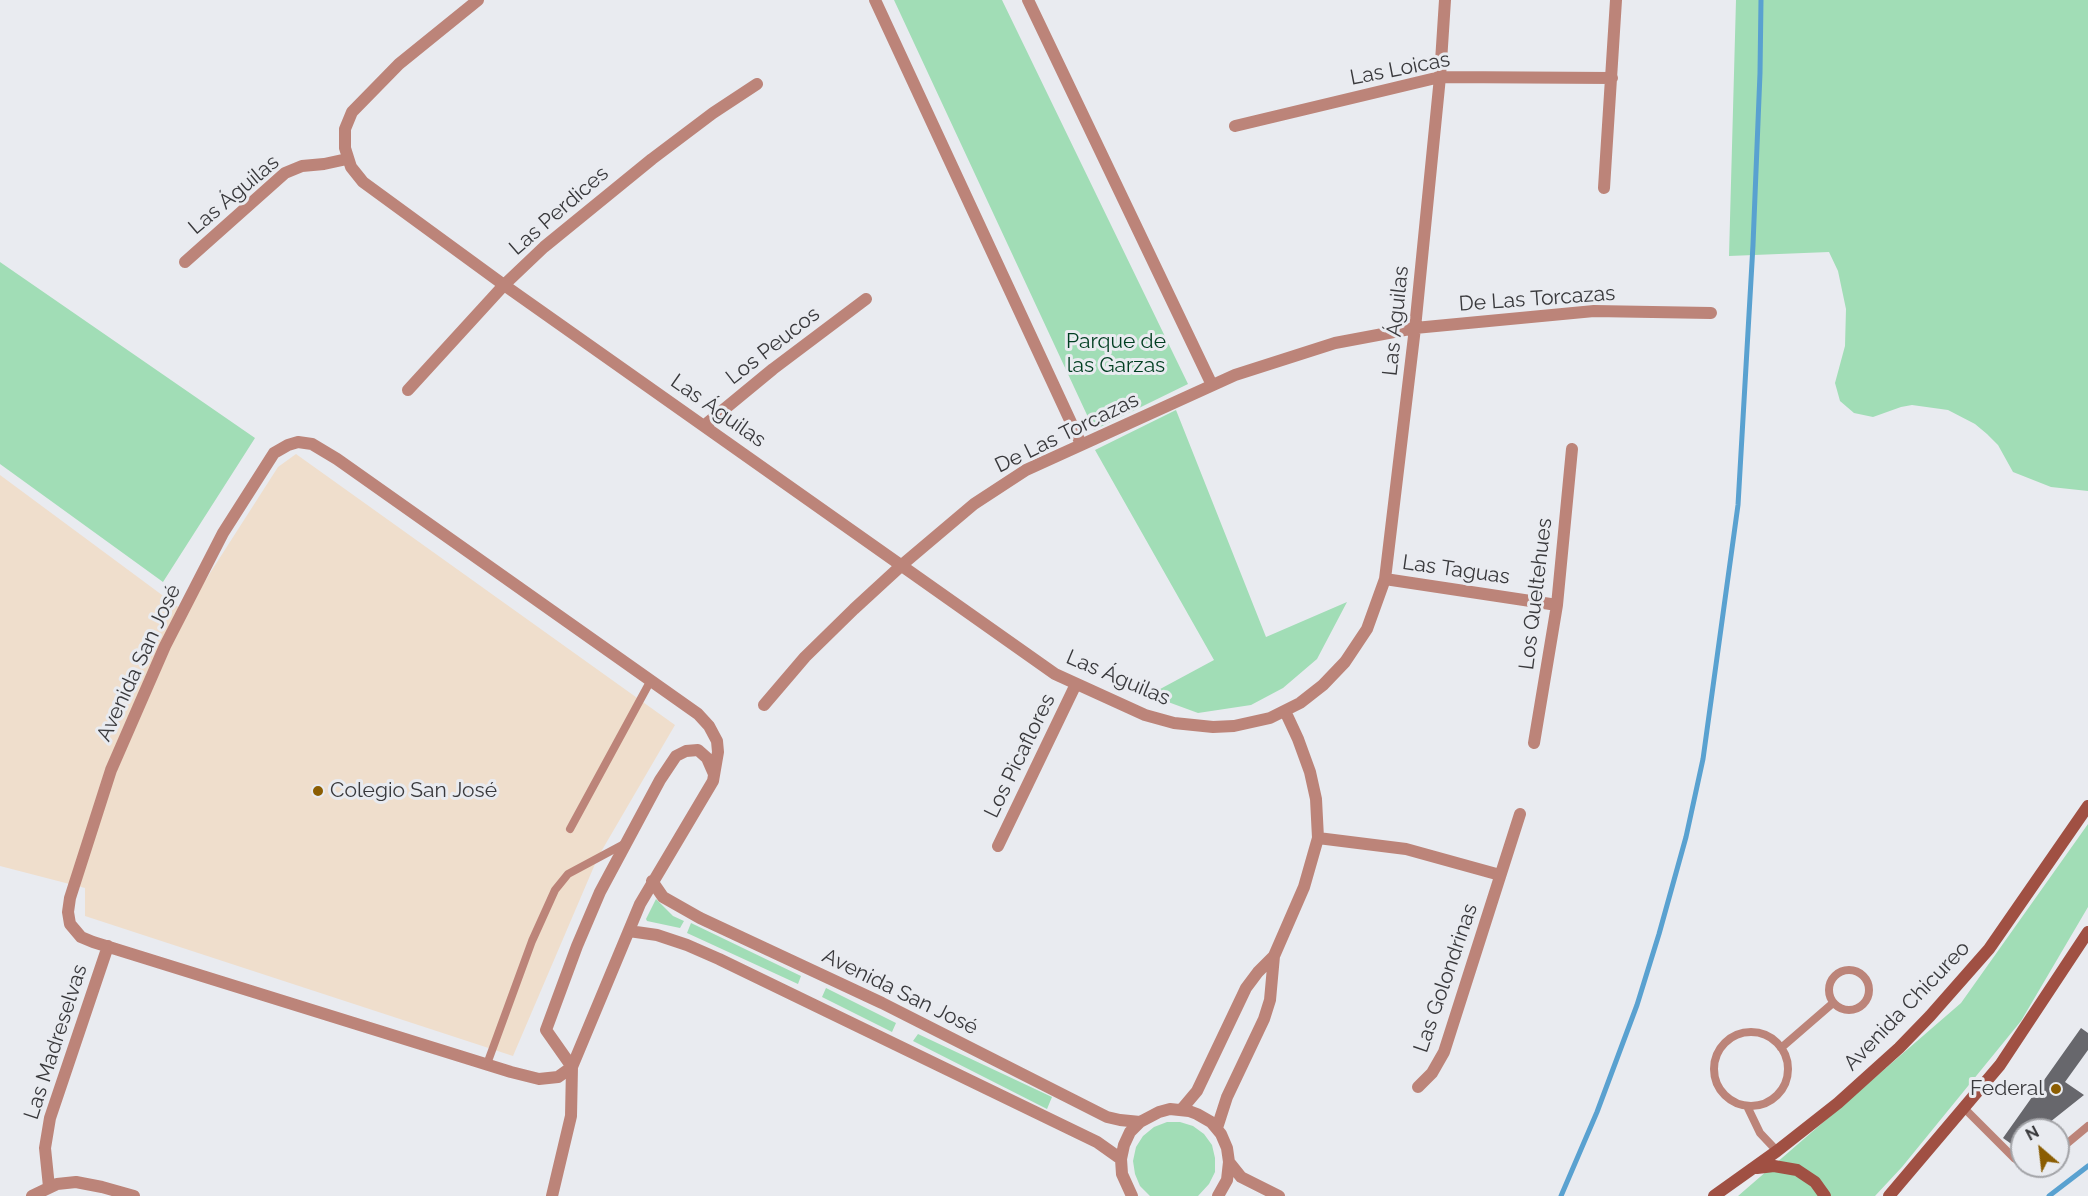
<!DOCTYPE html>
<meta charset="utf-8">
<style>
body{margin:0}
#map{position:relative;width:2088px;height:1196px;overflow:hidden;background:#e9ebf0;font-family:Raleway,sans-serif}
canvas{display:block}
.north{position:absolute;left:2010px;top:1118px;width:60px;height:60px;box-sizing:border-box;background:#e9ebf0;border:2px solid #a3a4a8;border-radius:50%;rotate:332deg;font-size:16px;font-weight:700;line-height:24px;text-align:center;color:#39393c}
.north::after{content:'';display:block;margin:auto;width:21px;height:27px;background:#8b5d02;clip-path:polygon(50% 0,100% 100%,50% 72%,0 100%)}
</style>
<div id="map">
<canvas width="2088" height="1196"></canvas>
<div class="north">N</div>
</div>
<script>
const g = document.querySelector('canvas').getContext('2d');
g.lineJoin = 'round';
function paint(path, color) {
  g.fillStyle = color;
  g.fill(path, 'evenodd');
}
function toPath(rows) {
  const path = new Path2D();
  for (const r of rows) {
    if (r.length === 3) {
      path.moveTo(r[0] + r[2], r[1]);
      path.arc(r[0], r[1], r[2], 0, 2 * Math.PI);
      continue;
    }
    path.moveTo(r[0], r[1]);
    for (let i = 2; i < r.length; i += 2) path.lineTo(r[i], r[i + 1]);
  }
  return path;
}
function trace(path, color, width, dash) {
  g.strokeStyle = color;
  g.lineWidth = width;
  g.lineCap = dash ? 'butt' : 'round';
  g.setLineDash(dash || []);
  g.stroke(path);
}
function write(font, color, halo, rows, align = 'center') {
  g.font = font + ' Raleway,sans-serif';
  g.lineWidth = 6;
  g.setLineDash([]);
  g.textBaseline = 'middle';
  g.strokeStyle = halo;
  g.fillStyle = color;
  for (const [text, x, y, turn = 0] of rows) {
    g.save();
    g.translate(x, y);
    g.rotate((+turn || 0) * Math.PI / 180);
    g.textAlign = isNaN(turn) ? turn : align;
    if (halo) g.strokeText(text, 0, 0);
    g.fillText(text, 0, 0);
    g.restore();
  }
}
const education = toPath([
 [296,454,675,725,598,857,513,1056,85,916,85,888,0,866,0,475,185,612,278,467]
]);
const green = toPath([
 [894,0,1002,0,1188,384,1094,430],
 [1736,0,2088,0,2088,491,2051,487,2013,472,1998,445,1987,434,1975,424,1948,410,1912,405,1901,407,1873,417,1854,413,1840,401,1835,383,1845,346,1846,309,1838,271,1829,252,1729,256],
 [0,262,255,438,163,582,0,464],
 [1176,410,1266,637,1347,602,1317,659,1283,688,1251,705,1198,713,1149,695,1214,660,1095,450],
 [2088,824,2088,907,2021,1021,1902,1167,1875,1196,1738,1196,1961,1003],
 [656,899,673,916,684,921,680,928,647,921,646,919],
 [691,923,801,976,798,984,687,933],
 [826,988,896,1023,892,1032,822,997],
 [918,1034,1052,1097,1047,1109,913,1041],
 [1167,1122,1180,1122,1193,1126,1204,1134,1212,1145,1215,1158,1215,1172,1209,1184,1198,1196,1150,1196,1140,1186,1135,1174,1133,1161,1136,1147,1143,1136,1154,1127]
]);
const stream = toPath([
 [1561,1196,1597,1112,1637,1005,1659,934,1686,837,1703,759,1738,505,1753,245,1760,73,1761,0],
 [2049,1196,2088,1166]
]);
const building = toPath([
 [2081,1028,2088,1033,2088,1050,2065,1082,2084,1095,2040,1130,2022,1130,2022,1144,2017,1148,2003,1138]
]);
const service = toPath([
 [570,829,651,680],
 [1849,990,20],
 [1751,1069,37],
 [1781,1048,1833,1003],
 [487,1064,532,941,555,890,568,874,624,844],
 [1747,1106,1760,1133,1777,1151],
 [1964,1108,2014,1158,2022,1163],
 [2058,1151,2088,1126]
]);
const minor = toPath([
 [478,0,399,64,352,112,345,129,345,148,351,167,363,182,504,285,1055,674,1145,715,1174,723,1213,727,1234,726,1270,718,1300,703,1323,685,1345,662,1367,629,1385,579,1415,328,1440,77,1445,0],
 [875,0,1081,444],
 [1028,0,1212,385],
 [1235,126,1440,77,1612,78],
 [1604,188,1616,0],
 [185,262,285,173,302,166,324,164,347,159],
 [408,390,504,285,544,247,652,159,713,113,757,84],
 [705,425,773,369,866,299],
 [298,442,312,444,337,459,698,714,709,726,717,741,718,752,713,781,640,904,572,1067,558,1077,539,1079,511,1072,93,942,81,937,70,924,68,912,70,898,111,770,165,646,223,533,274,453,288,445,298,442],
 [1385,579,1557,605],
 [764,705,805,657,854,609,903,564,974,504,1026,470,1235,375,1335,343,1415,328,1594,311,1711,313],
 [1534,743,1557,605,1572,449],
 [1318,838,1406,849,1500,875],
 [998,846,1076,684],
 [652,881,663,897,700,918,882,1003,1107,1117,1120,1120,1140,1122],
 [629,931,657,935,687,945,719,959,1097,1142,1121,1159],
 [572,1067,546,1030,577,946,600,892,660,780,676,756,686,751,698,750,707,758,714,774],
 [1418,1087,1432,1073,1444,1052,1520,814],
 [1181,1110,1197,1091,1246,988,1258,972,1274,956],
 [1217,1128,1227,1097,1264,1019,1270,1000,1274,956,1304,887,1318,838,1316,799,1310,772,1298,739,1285,711],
 [1229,1162,1241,1177,1279,1196],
 [49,1187,45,1148,50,1118,108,946],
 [32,1196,57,1184,76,1182,102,1187,134,1196],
 [552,1196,571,1116,572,1067],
 [1132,1196,1122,1174,1121,1159,1124,1145,1130,1132,1140,1122,1159,1112,1170,1109,1189,1111,1197,1114,1211,1122,1221,1134,1227,1148,1229,1162,1227,1180,1218,1196]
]);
const secondary = toPath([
 [1757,1168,1774,1166,1797,1170,1815,1182,1825,1196],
 [1714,1196,1777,1151,1838,1103,1899,1048,1930,1016,1989,949,2088,806],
 [1889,1196,2000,1065,2088,932]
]);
const markers = [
 [318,791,6,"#8b5d02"],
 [2056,1089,6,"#8b5d02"]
];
const streetNames = [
 ["Las Loicas",1400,69,-11],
 ["Las Águilas",234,195,-40],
 ["Las Perdices",559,211,-41],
 ["De Las Torcazas",1537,299,-4],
 ["Las Águilas",1396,321,-84],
 ["Los Peucos",773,346,-38],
 ["Las Águilas",718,411,35],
 ["De Las Torcazas",1067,433,-26],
 ["Las Taguas",1456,570,8],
 ["Los Queltehues",1536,594,-83],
 ["Avenida San José",139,663,-65],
 ["Las Águilas",1118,678,23],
 ["Los Picaflores",1020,756,-64],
 ["Las Golondrinas",1446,978,-71],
 ["Avenida San José",900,992,26],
 ["Avenida Chicureo",1907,1006,-46],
 ["Las Madreselvas",56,1042,-72]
];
const parkNames = [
 ["Parque de",1116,342],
 ["las Garzas",1116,366]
];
const poiNames = [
 ["Colegio San José",330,791],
 ["Federal",2044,1089,"right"]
];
paint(education, '#efdecc');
paint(green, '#a1ddb6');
trace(stream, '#59a1d0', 5);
paint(building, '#67676c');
trace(service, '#bc8479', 8);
trace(minor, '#bc8479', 12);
trace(secondary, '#a05043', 12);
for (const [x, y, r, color] of markers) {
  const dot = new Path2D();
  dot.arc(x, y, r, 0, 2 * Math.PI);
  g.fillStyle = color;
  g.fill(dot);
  trace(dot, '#e9ebf0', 2);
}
write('21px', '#39393c', '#e9ebf0', streetNames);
write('21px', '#003e21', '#e9ebf0', parkNames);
write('21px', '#39393c', '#e9ebf0', poiNames, 'left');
</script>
